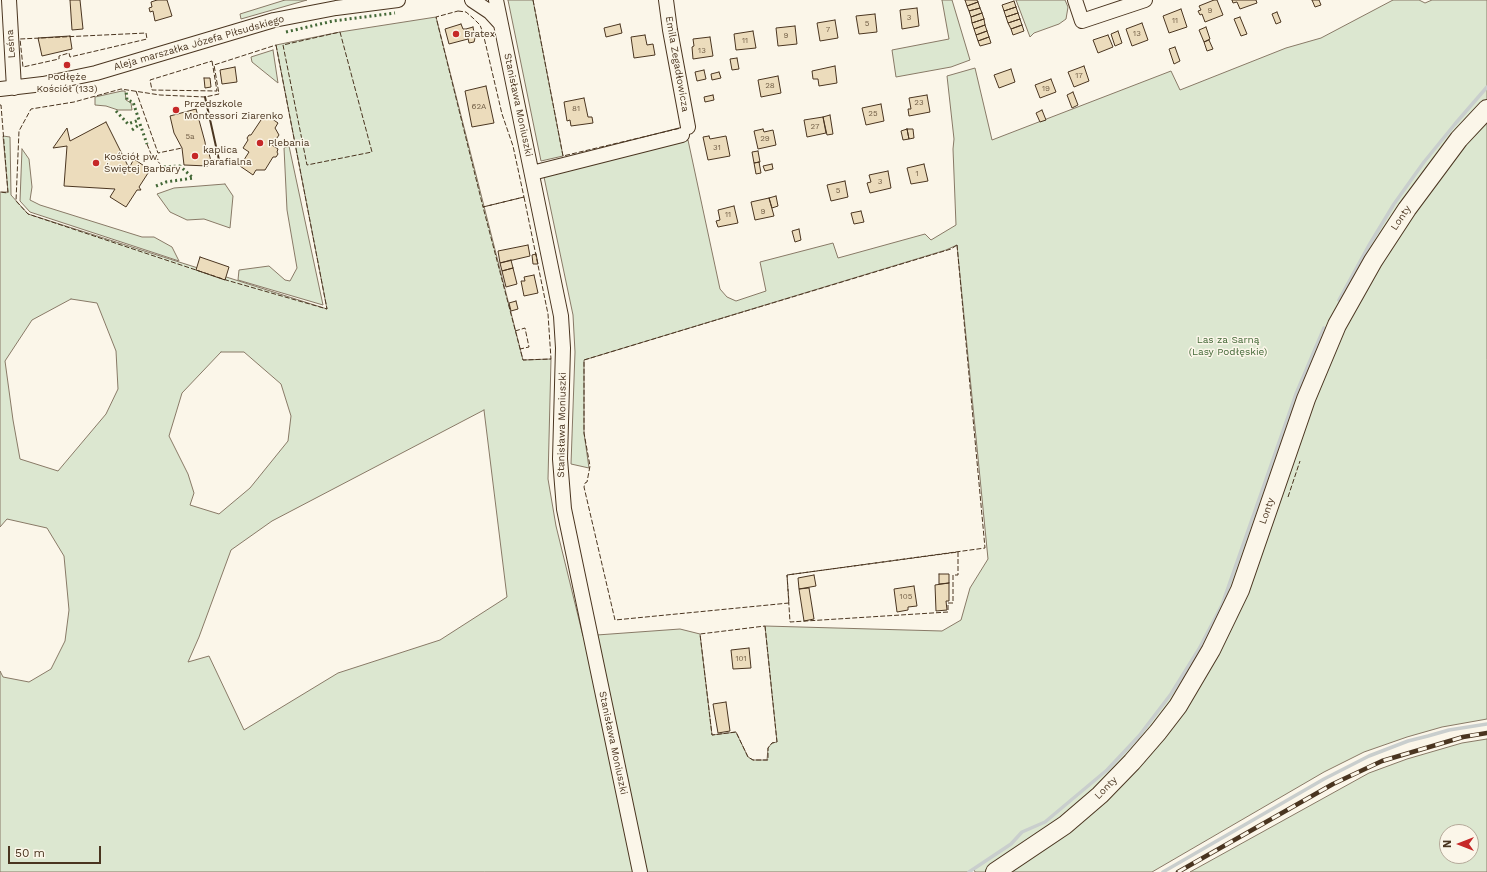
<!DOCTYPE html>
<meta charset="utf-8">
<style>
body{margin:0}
#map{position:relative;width:1487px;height:872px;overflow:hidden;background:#fbf6e9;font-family:"Work Sans",sans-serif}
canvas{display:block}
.north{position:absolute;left:1439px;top:824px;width:40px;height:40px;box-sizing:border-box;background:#fbf6e9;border:1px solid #b4a999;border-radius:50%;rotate:270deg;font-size:11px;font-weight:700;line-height:16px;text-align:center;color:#4a3520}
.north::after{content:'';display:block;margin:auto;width:14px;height:18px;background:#c62828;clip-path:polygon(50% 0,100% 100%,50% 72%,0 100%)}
.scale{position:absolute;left:8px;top:846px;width:93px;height:18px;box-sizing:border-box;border:2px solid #4a3520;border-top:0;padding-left:5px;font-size:12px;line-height:14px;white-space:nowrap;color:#4a3520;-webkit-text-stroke:3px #fbf6e9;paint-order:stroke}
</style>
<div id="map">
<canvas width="1487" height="872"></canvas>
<div class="north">N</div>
<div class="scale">50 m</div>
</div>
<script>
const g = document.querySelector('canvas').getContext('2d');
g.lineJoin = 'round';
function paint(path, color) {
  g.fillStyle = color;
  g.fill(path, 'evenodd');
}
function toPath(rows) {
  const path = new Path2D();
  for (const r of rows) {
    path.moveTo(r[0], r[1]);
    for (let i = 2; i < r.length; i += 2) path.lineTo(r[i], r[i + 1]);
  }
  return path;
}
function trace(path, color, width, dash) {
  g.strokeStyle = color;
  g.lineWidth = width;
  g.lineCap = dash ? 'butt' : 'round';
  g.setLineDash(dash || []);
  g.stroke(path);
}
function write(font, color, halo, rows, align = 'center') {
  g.font = font + ' "Work Sans",sans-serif';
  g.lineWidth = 3;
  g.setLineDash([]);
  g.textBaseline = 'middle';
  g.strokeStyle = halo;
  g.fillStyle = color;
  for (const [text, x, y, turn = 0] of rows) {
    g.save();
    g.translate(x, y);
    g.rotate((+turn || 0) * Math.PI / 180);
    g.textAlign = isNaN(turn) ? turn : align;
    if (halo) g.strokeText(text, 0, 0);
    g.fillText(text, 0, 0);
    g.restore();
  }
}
const green = toPath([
 [285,0,307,0,241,19,240,14,285,0],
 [508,0,533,0,563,156,541,161,508,0],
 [942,0,952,0,970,60,951,67,896,77,892,50,949,39,942,0],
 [1016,0,1065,0,1068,7,1066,19,1059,24,1034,33,1030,37,1016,0],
 [1393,0,1419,0,1425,3,1432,0,1487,0,1487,719,1442,727,1407,737,1364,752,1324,772,1152,872,975,872,974,869,969,872,0,872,0,671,3,677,29,682,51,669,65,641,69,610,64,556,47,528,7,519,0,527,0,192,8,192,3,136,10,137,11,195,28,214,327,309,276,45,340,32,436,17,523,360,551,359,548,479,556,526,583,636,680,629,700,634,712,735,736,732,748,757,753,760,767,760,768,748,772,743,777,742,765,626,942,631,961,620,970,588,988,559,957,245,946,250,584,360,584,433,589,468,571,464,575,352,573,315,544,177,688,140,720,289,727,297,736,301,766,291,760,262,833,243,838,258,925,234,931,240,956,225,953,149,954,139,947,76,975,68,992,140,1171,71,1180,90,1286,48,1321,38,1393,0],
 [71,299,97,303,116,351,118,389,106,414,58,471,20,459,13,420,5,361,32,320,71,299],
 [221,352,244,352,281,384,291,416,288,441,250,488,219,514,190,505,194,493,188,474,169,436,182,393,221,352],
 [484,410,507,597,440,640,338,673,244,730,209,656,188,662,199,637,231,550,272,521,484,410],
 [273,50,278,83,252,62,251,57,273,50],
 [122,91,125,91,126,100,131,103,132,110,118,110,106,106,95,105,95,97,122,91],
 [289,146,323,305,238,280,239,270,269,266,285,280,290,281,297,268,287,210,284,148,289,146],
 [22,149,29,159,32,187,30,200,40,205,142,237,154,237,172,247,179,261,30,212,20,201,22,149],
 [225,184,233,196,230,228,204,219,187,220,170,212,157,194,174,188,225,184],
 [1487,739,1487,872,1190,872,1369,773,1407,759,1462,743,1487,739],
 [1447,832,1471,832,1471,856,1447,856,1447,832]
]);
const stream = toPath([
 [1339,300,1368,247,1394,204,1424,162,1455,124,1487,87],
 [969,872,1011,844,1022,832,1045,822,1107,770,1139,736,1171,694,1199,649,1222,605,1296,394,1324,328],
 [1163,872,1324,779,1369,756,1408,741,1428,736,1449,730,1487,724]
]);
const building = toPath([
 [70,0,80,0,83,29,72,30,70,0],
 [157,0,167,0,172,16,155,21,153,11,150,12,149,8,152,7,151,2,157,0],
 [965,0,977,0,978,2,967,6,965,0],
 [1214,0,1217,0,1223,15,1205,22,1202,14,1200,15,1198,11,1201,10,1199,6,1214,0],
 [1232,0,1256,0,1257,3,1240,9,1237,2,1233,3,1232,0],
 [1312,0,1319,0,1321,5,1315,7,1312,0],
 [1014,1,1016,7,1004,11,1002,5,1014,1],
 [978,2,980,8,969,11,967,6,978,2],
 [1016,7,1018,13,1006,17,1004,11,1016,7],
 [917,8,919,26,902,29,900,10,917,8],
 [980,8,982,13,971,17,969,11,980,8],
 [1181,9,1187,27,1169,33,1163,16,1181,9],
 [1277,12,1281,22,1276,24,1272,14,1277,12],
 [982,13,984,19,972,23,971,17,982,13],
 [1018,13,1020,19,1008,23,1006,17,1018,13],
 [875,14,877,32,859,34,856,16,875,14],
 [1240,17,1247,34,1241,36,1234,19,1240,17],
 [984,19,985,25,974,29,972,23,984,19],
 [1020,19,1022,25,1011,29,1008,23,1020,19],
 [835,20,838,38,820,41,817,23,835,20],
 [1142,23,1148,40,1132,46,1126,29,1142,23],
 [461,24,463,29,466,29,468,39,449,44,445,29,461,24],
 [620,24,622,33,606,37,604,28,620,24],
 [985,25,987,31,976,35,974,29,985,25],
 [1022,25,1024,31,1013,35,1011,29,1022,25],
 [795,26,797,44,778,46,776,28,795,26],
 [473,27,475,38,474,42,469,43,466,29,473,27],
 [1206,27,1210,39,1204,42,1199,30,1206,27],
 [753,31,756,48,736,50,734,34,753,31],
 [987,31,989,37,978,41,976,35,987,31],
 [1118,31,1122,43,1115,46,1111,34,1118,31],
 [645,35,647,45,653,44,655,55,634,58,631,37,645,35],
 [1108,35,1113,47,1098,53,1093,40,1108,35],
 [70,36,72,49,42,56,38,38,70,36],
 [710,37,713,56,693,59,692,47,694,46,693,39,710,37],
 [989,37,991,43,980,46,978,41,989,37],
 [1209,40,1213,49,1207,51,1204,42,1209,40],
 [1175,47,1180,61,1174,64,1169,49,1175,47],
 [737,58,739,69,732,70,730,59,737,58],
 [835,66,837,83,819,86,818,79,813,79,812,71,835,66],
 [1084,66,1089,81,1074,87,1068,72,1084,66],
 [235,67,237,82,222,84,220,70,235,67],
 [1011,69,1015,82,999,88,994,75,1011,69],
 [704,70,706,79,697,81,695,72,704,70],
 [719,72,721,78,712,80,711,74,719,72],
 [778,76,781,93,761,97,758,80,778,76],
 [204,78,210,78,211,87,205,88,204,78],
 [1051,79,1056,92,1040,98,1035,85,1051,79],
 [486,86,494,123,472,127,465,91,486,86],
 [1073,92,1078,105,1072,108,1067,95,1073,92],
 [713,95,714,100,705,102,704,97,713,95],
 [927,95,930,112,909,116,908,109,911,109,909,98,927,95],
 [584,98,588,117,592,117,593,123,571,126,570,120,567,121,564,102,584,98],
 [881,104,884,121,866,125,862,108,881,104],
 [196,109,205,142,206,150,208,150,211,161,207,161,208,166,184,165,182,148,174,133,170,116,196,109],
 [1042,110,1046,120,1040,122,1036,113,1042,110],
 [265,114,278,123,275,128,279,135,272,145,278,149,277,152,278,154,276,157,273,157,265,170,256,170,253,175,240,166,249,152,243,148,248,140,247,138,249,135,251,135,265,114],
 [830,115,833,134,827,135,823,117,830,115],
 [823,117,826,133,807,137,804,120,823,117],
 [106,122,129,168,134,159,150,170,139,187,141,190,137,190,126,207,110,197,115,189,64,186,67,146,53,148,67,128,70,141,106,122],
 [763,129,764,132,773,130,776,145,758,149,754,131,763,129],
 [907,129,913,129,914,138,909,139,907,129],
 [907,129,909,139,903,140,901,131,907,129],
 [709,136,710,139,726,136,730,156,708,160,703,137,709,136],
 [758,151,760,162,754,163,752,152,758,151],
 [759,162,761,173,756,174,754,163,759,162],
 [772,164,773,169,765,171,763,166,772,164],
 [924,164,928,181,911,184,907,168,924,164],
 [888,171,891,188,870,193,867,183,871,182,869,175,888,171],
 [845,181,848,197,831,201,827,185,845,181],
 [776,196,778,206,772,208,769,198,776,196],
 [769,198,774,216,755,220,751,202,769,198],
 [734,206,738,223,718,227,716,221,720,220,718,210,734,206],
 [861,211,864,222,854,224,851,213,861,211],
 [799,229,801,240,795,242,792,231,799,229],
 [528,245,530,256,500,263,498,251,528,245],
 [536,254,538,264,533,264,532,255,536,254],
 [200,257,229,267,225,280,196,270,200,257],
 [511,260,513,268,502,271,500,263,511,260],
 [513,268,517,284,506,287,502,271,513,268],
 [534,275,538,293,524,296,521,281,525,281,524,277,534,275],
 [516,301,518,309,511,311,509,303,516,301],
 [939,574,949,574,949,583,939,584,939,574],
 [814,575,816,586,799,589,798,578,814,575],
 [949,583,949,601,946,601,947,610,936,611,935,585,949,583],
 [914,586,917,606,908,607,908,610,897,612,894,589,914,586],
 [809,588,814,619,804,621,799,589,809,588],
 [749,648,751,668,733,669,731,650,749,648],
 [726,702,730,731,718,733,713,704,726,702]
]);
const minor = toPath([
 [9,0,14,88],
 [472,0,490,12,501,24],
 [496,0,561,316,563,348,560,459,564,509,640,872],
 [666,0,670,30,688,127],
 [1075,0,1082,21,1145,0],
 [0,89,43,84,96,73,274,20,336,8,398,0],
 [532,173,682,135]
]);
const major = toPath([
 [995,872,1065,825,1100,795,1132,762,1158,732,1178,706,1211,650,1240,590,1306,399,1337,325,1373,261,1407,209,1459,139,1487,109]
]);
const rail = toPath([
 [1178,872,1333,784,1382,761,1463,737,1487,733]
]);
const hedge = toPath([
 [286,32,333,21,395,13],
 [116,111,128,124,139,120,133,102,127,100,126,90],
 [132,130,140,124,147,144],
 [156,186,166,182,193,178,180,166,163,167]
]);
const fence = toPath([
 [533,0,563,156,681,128],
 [458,11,466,12,473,18,480,25,483,33,502,114,513,146,524,197,483,207,436,17,458,11],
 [340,32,372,152,307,165,283,45,340,32],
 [146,33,147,39,70,57,69,53,59,56,59,59,23,67,20,39,146,33],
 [276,45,327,309,226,280,28,214,16,201,19,131,31,109,74,102,121,89,160,95,205,97,219,94,214,65,276,45],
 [212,61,217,91,152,90,150,80,212,61],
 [136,91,158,153,182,148],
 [0,105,1,105,8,193,0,192],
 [147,144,151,154,163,167],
 [524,197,548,314,551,359,523,360,483,207,524,197],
 [957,245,985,548,787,575,789,603,615,620,584,487,585,483,587,482,590,466,584,433,584,360,951,249,957,245],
 [515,331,525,328,529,347,520,349],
 [1288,497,1300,461],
 [958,552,958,575,953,575,953,603,948,603,948,612,790,622,787,575,958,552],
 [765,626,777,742,772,743,768,748,768,760,753,760,748,757,736,732,712,735,700,634,765,626]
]);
const wall = toPath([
 [205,97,219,160,211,161]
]);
const markers = [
 [456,34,4,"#c62828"],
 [67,65,4,"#c62828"],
 [176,110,4,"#c62828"],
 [260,143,4,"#c62828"],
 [195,156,4,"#c62828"],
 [96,163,4,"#c62828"]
];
const numberNames = [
 ["9",1210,11],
 ["3",909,18],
 ["11",1175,21],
 ["5",867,24],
 ["7",828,30],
 ["13",1137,34],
 ["9",786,36],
 ["11",745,41],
 ["13",702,51],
 ["17",1079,76],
 ["28",770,86],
 ["19",1046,89],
 ["23",919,103],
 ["62A",479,107],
 ["81",576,109],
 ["25",873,114],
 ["27",815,127],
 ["5a",190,137],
 ["29",765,139],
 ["31",717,148],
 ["1",917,174],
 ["3",880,182],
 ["5",838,191],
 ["9",763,212],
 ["11",728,215],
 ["105",906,597],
 ["101",741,659]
];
const poiNames = [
 ["Bratex",464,34],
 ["Podłęże",67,77,"center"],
 ["Kościół (133)",67,89,"center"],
 ["Przedszkole",184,104],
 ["Montessori Ziarenko",184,116],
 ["Plebania",268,143],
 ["kaplica",203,150],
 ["parafialna",203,162],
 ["Kościół pw.",104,157],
 ["Świętej Barbary",104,169]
];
const streetNames = [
 ["Aleja marszałka Józefa Piłsudskiego",199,43,-16],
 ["Leśna",11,44,-94],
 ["Emila Zegadłowicza",677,64,80],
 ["Stanisława Moniuszki",518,105,78],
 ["Lonty",1401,218,-56],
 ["Stanisława Moniuszki",562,425,-89],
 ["Lonty",1267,511,-71],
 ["Stanisława Moniuszki",613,743,78],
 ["Lonty",1106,788,-45]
];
const parkNames = [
 ["Las za Sarną",1228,340],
 ["(Lasy Podłęskie)",1228,352]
];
paint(green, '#dce7d0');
trace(green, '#887966', 1);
trace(stream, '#c9cecd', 3.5);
paint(building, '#ecdcbc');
trace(building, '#4a3520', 1);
trace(minor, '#4a3520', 16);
trace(major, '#4a3520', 20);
trace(minor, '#fbf6e9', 14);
trace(major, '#fbf6e9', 18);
trace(rail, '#4a3520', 4.5);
trace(rail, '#fbf6e9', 3, [9]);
trace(hedge, '#436837', 3, [2, 3]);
trace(fence, '#4a3520', 1, [5, 2]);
trace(wall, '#4a3520', 2);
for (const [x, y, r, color] of markers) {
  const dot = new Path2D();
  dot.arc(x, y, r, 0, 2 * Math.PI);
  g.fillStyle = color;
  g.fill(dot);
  trace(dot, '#fbf6e9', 1.5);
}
write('8px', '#725f47', null, numberNames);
write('10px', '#4a3520', '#fbf6e9', poiNames, 'left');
write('10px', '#4a3520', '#fbf6e9', streetNames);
write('10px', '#436837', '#fbf6e9', parkNames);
</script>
